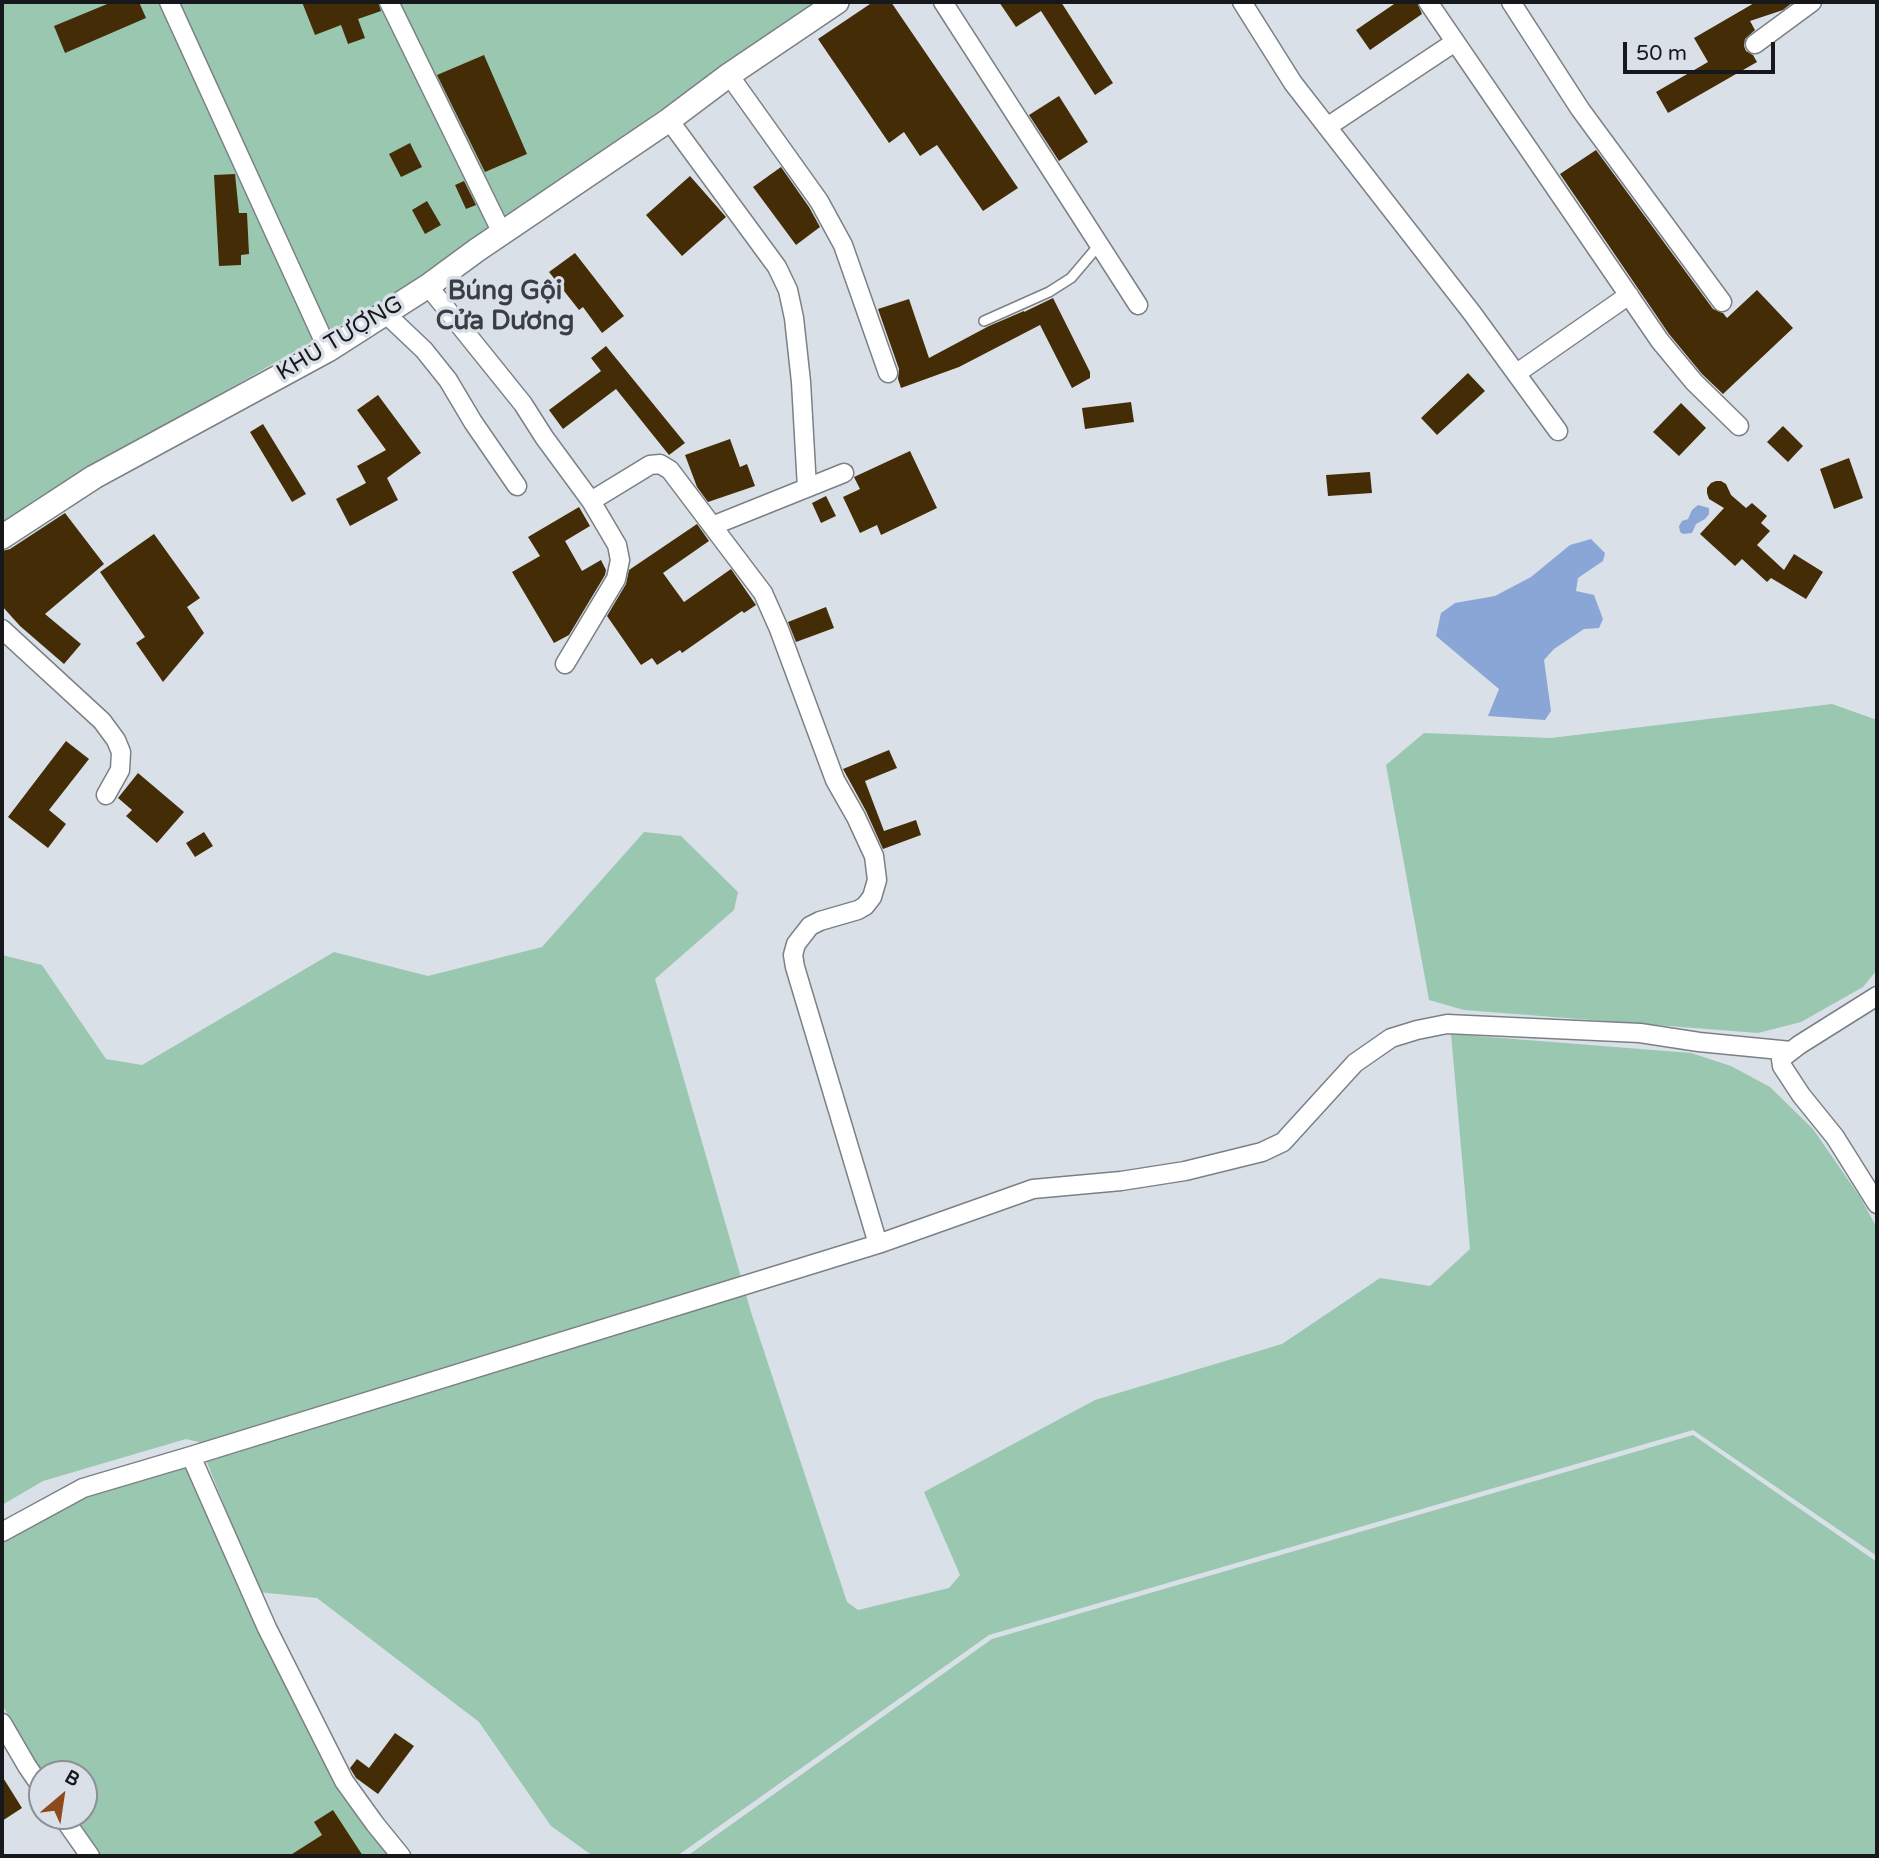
<!DOCTYPE html>
<meta charset="utf-8">
<style>
body{margin:0}
#map{position:relative;width:1879px;height:1858px;overflow:hidden;background:#dae0e8;font-family:"Varela Round",sans-serif}
canvas{display:block}
.frame{position:absolute;inset:0;border:4px solid #16181b;pointer-events:none}
.north{position:absolute;left:28px;top:1760px;width:70px;height:70px;box-sizing:border-box;background:#dae0e8;border:2px solid #8c9096;border-radius:50%;rotate:29deg;font-size:19px;font-weight:700;line-height:28px;text-align:center;color:#16181b}
.north::after{content:'';display:block;margin:auto;width:24px;height:32px;background:#8d4a1c;clip-path:polygon(50% 0,100% 100%,50% 72%,0 100%)}
.scale{position:absolute;left:1623px;top:42px;width:152px;height:32px;box-sizing:border-box;border:4px solid #16181b;border-top:0;padding-left:9px;font-size:21px;line-height:24px;white-space:nowrap;color:#16181b;-webkit-text-stroke:5px #dae0e8;paint-order:stroke}
</style>
<div id="map">
<canvas width="1879" height="1858"></canvas>
<div class="frame"></div>
<div class="north">B</div>
<div class="scale">50 m</div>
</div>
<script>
const g = document.querySelector('canvas').getContext('2d');
g.lineJoin = 'round';
function paint(path, color) {
  g.fillStyle = color;
  g.fill(path, 'evenodd');
}
function toPath(rows) {
  const path = new Path2D();
  for (const r of rows) {
    path.moveTo(r[0], r[1]);
    for (let i = 2; i < r.length; i += 2) path.lineTo(r[i], r[i + 1]);
  }
  return path;
}
function trace(path, color, width, dash) {
  g.strokeStyle = color;
  g.lineWidth = width;
  g.lineCap = dash ? 'butt' : 'round';
  g.setLineDash(dash || []);
  g.stroke(path);
}
function write(font, color, halo, rows, align = 'center') {
  g.font = font + ' "Varela Round",sans-serif';
  g.lineWidth = 7;
  g.setLineDash([]);
  g.textBaseline = 'middle';
  g.strokeStyle = halo;
  g.fillStyle = color;
  for (const [text, x, y, turn = 0] of rows) {
    g.save();
    g.translate(x, y);
    g.rotate((+turn || 0) * Math.PI / 180);
    g.textAlign = isNaN(turn) ? turn : align;
    if (halo) g.strokeText(text, 0, 0);
    g.fillText(text, 0, 0);
    g.restore();
  }
}
const green = toPath([
 [2,2,817,2,388,298,38,498,2,524],
 [1832,704,1877,720,1877,970,1863,987,1801,1022,1758,1033,1464,1010,1429,1000,1386,765,1424,733,1551,738],
 [644,832,681,836,738,892,734,910,655,979,751,1312,847,1602,858,1610,949,1588,960,1575,924,1492,1095,1400,1282,1344,1380,1278,1430,1286,1470,1249,1451,1034,1691,1053,1731,1066,1770,1087,1813,1129,1860,1197,1877,1228,1877,1556,1693,1430,989,1635,677,1856,593,1856,551,1826,479,1722,317,1598,258,1592,199,1442,186,1439,43,1481,2,1505,2,955,42,965,106,1059,142,1065,334,952,428,976,542,947],
 [1693,1435,1877,1562,1877,1856,687,1856,992,1639],
 [183,1466,193,1471,326,1765,390,1856,101,1856,71,1816,84,1816,84,1774,42,1774,34,1764,2,1704,2,1540,87,1495]
]);
const water = toPath([
 [1698,505,1709,508,1709,514,1705,519,1696,524,1692,533,1683,534,1680,532,1679,526,1682,521,1688,519,1692,510],
 [1591,539,1605,553,1603,561,1578,578,1576,591,1594,595,1603,619,1599,628,1584,629,1554,649,1544,660,1551,711,1545,720,1488,716,1499,689,1436,636,1441,613,1455,603,1495,596,1531,577,1570,545]
]);
const building = toPath([
 [112,2,139,2,146,18,65,53,54,26],
 [302,2,378,2,381,11,358,19,365,38,348,44,341,25,315,35],
 [873,2,891,2,1018,188,983,211,937,145,920,156,904,132,889,143,818,39],
 [999,2,1061,2,1113,83,1095,95,1041,11,1016,27],
 [1397,2,1417,2,1422,14,1370,50,1356,30],
 [1756,2,1793,2,1783,10,1750,21,1755,30,1745,39,1744,46,1746,51,1753,55,1757,62,1668,113,1656,92,1708,62,1694,38],
 [484,55,527,154,485,172,437,75],
 [1059,96,1088,142,1059,161,1029,115],
 [410,143,422,167,401,177,389,154],
 [1596,150,1713,309,1723,313,1727,318,1757,290,1793,328,1723,394,1702,374,1669,334,1560,174],
 [781,167,809,207,820,227,796,245,753,187],
 [235,174,239,213,247,213,249,254,241,255,241,265,219,266,214,175],
 [690,176,726,217,682,256,646,215],
 [464,181,476,205,466,209,455,185],
 [427,201,441,225,425,234,412,210],
 [575,253,624,316,602,333,583,307,579,310,549,272],
 [1053,298,1090,372,1090,378,1072,388,1040,325,959,367,901,388,898,379,899,369,878,309,909,299,929,358,989,326,1024,311,1024,312],
 [606,346,685,443,669,455,616,389,563,429,549,410,601,371,591,358],
 [1468,373,1485,391,1437,435,1421,418],
 [378,395,421,453,387,478,398,500,350,526,336,499,366,483,357,466,386,450,357,410],
 [1131,402,1134,422,1085,429,1082,408],
 [1681,403,1706,428,1679,456,1653,432],
 [263,424,306,494,292,502,250,432],
 [1783,426,1803,446,1788,462,1767,442],
 [730,439,740,467,747,464,755,486,708,502,697,487,685,455],
 [910,451,937,508,881,535,877,525,860,533,843,497,860,489,854,477],
 [1849,458,1863,498,1834,509,1820,469],
 [1370,472,1372,493,1328,496,1326,475],
 [1716,481,1721,481,1726,484,1731,495,1746,508,1752,503,1767,516,1761,523,1770,531,1757,545,1784,570,1794,554,1823,572,1806,599,1771,578,1767,582,1742,559,1735,566,1700,534,1724,508,1709,499,1707,493,1707,488,1711,483],
 [826,496,836,516,821,523,812,503],
 [579,507,590,526,565,541,582,571,601,560,606,570,605,575,569,635,554,643,512,572,540,556,528,537],
 [65,513,104,564,45,614,81,644,64,664,20,626,2,606,2,551,10,549],
 [697,524,709,541,663,573,684,602,731,569,756,605,744,613,742,611,682,653,680,650,657,665,652,658,641,665,607,616,626,584,629,570],
 [154,534,200,598,187,607,204,633,163,682,136,643,145,637,100,572],
 [826,607,834,628,796,642,788,622],
 [66,741,89,759,49,810,66,824,48,848,8,817],
 [889,750,897,768,865,781,884,831,916,820,921,835,883,849,866,811,843,769],
 [138,773,184,812,157,843,126,816,132,810,118,798],
 [204,832,213,846,195,857,186,843],
 [395,1733,414,1746,378,1794,356,1778,350,1768,357,1759,369,1768],
 [2,1776,22,1808,2,1821],
 [333,1810,363,1856,289,1856,322,1835,314,1822]
]);
const service = toPath([
 [984,321,1049,292,1071,278,1099,245]
]);
const minor = toPath([
 [169,2,328,350],
 [389,2,502,233],
 [943,2,1138,305],
 [1242,2,1293,83,1472,313,1558,431],
 [1428,2,1660,341,1694,382,1739,426],
 [1511,2,1580,109,1722,302],
 [1755,44,1812,2],
 [729,75,819,201,843,245,888,373],
 [669,120,777,267,788,290,794,318,801,382,807,488],
 [1327,127,1455,42],
 [428,286,523,404,544,437,591,501,617,545,620,560,616,579,565,664],
 [385,313,424,350,448,380,473,422,517,486],
 [1517,373,1629,295],
 [591,501,650,465,660,464,670,470,763,593,779,629,835,780,856,817,874,856,877,880,872,897,865,906,858,910,820,921,810,926,796,944,793,955,795,967,878,1244],
 [712,526,844,473],
 [2,629,102,721,116,740,121,752,120,770,106,795],
 [1877,996,1799,1045,1781,1059,1782,1066,1801,1095,1835,1137,1877,1204],
 [191,1456,267,1628,344,1781,375,1824,401,1856],
 [2,1532,83,1488,191,1456,878,1244,1033,1189,1121,1181,1185,1171,1262,1152,1283,1142,1355,1063,1391,1038,1417,1030,1447,1024,1640,1033,1699,1042,1791,1051],
 [2,1723,27,1766,42,1788],
 [62,1816,90,1856]
]);
const tertiary = toPath([
 [2,537,94,477,328,350,428,286,477,250,669,120,729,75,837,2]
]);
const streetNames = [
 ["KHU TƯỢNG",340,339,-31]
];
const quarterNames = [
 ["Búng Gội",505,292],
 ["Cửa Dương",505,322]
];
paint(green, '#9ac7af');
paint(water, '#89a6d6');
paint(building, '#442d06');
trace(service, '#7b8087', 12);
trace(minor, '#7b8087', 21);
trace(tertiary, '#7b8087', 26);
trace(service, '#fff', 9);
trace(minor, '#fff', 18);
trace(tertiary, '#fff', 23);
write('23px', '#16181b', '#dae0e8', streetNames);
write('bold 26px', '#3a3f45', '#dae0e8', quarterNames);
</script>
